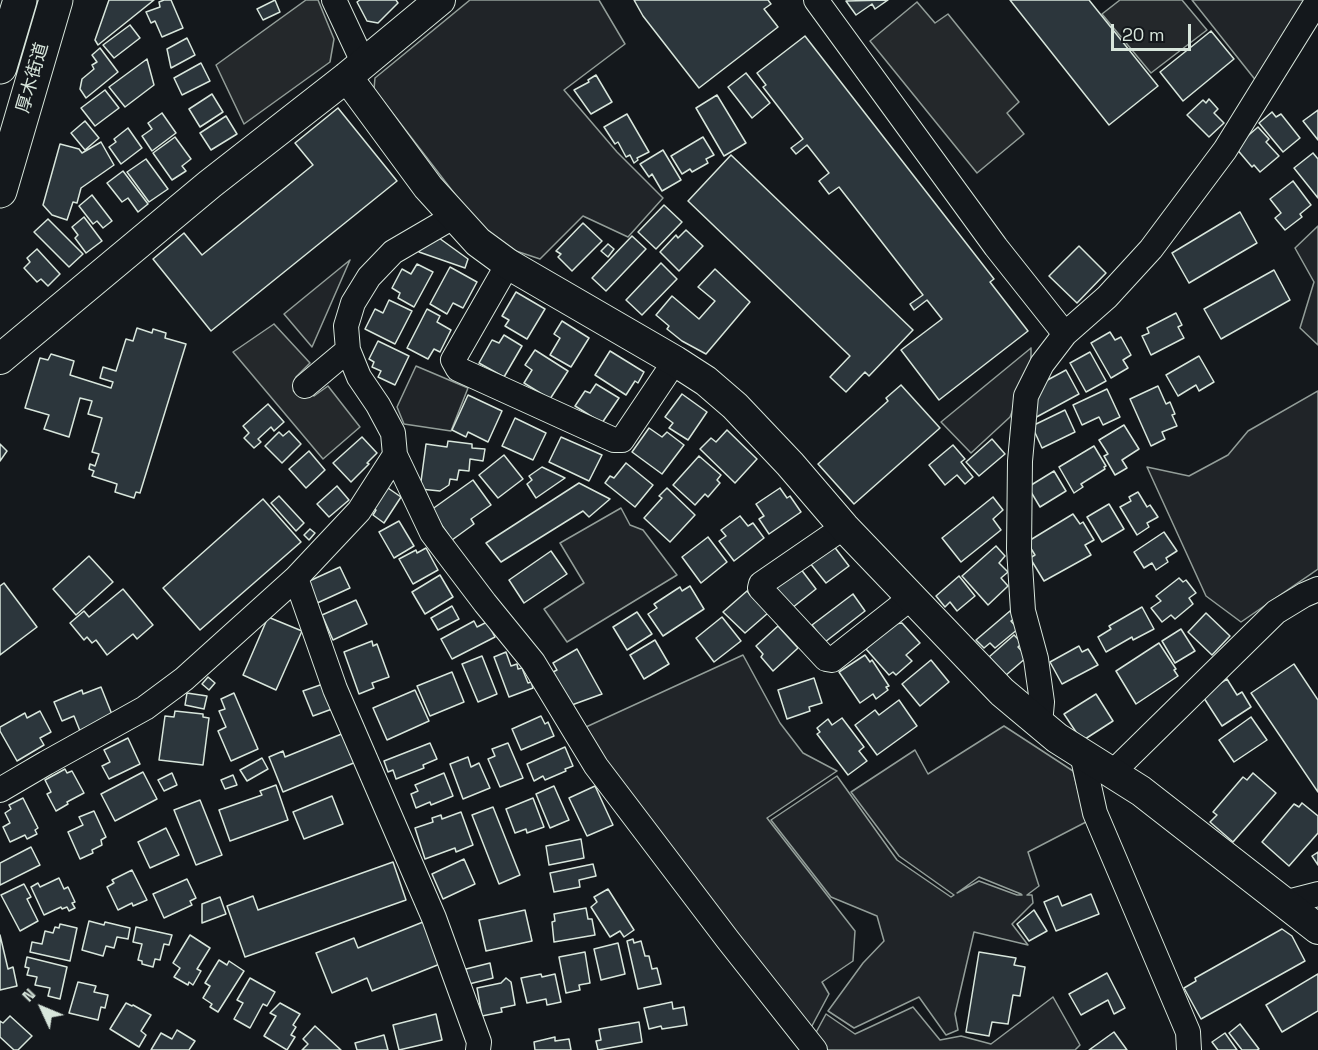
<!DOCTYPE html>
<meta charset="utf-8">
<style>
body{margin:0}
#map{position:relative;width:1318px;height:1050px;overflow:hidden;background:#14181c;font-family:"Space Grotesk",sans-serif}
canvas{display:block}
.north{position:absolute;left:12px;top:978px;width:60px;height:60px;-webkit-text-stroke:4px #14181c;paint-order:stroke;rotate:314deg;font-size:16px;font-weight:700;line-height:24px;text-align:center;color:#d8e6dc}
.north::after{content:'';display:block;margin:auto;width:21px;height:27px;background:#d8e6dc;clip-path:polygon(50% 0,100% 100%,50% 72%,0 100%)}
.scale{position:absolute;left:1111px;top:24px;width:80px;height:27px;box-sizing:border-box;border:3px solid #d8e6dc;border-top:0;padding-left:8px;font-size:18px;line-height:21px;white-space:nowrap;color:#d8e6dc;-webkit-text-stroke:4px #14181c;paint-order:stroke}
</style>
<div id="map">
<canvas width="1318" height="1050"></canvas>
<div class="north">N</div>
<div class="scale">20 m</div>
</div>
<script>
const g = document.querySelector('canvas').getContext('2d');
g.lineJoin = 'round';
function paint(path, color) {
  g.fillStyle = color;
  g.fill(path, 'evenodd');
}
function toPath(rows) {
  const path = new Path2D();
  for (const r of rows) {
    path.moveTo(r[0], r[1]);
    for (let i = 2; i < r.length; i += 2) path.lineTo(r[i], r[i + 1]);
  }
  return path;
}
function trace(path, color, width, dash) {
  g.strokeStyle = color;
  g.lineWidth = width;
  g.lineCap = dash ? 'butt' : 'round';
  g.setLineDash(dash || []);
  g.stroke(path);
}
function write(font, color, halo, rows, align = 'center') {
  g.font = font + ' "Space Grotesk","Noto Sans JP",sans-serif';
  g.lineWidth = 4.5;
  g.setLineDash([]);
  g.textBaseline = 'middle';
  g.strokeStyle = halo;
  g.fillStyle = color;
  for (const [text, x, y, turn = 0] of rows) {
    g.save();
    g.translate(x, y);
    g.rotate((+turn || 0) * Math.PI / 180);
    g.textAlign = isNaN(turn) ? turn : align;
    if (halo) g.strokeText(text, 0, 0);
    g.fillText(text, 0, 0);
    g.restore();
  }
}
const green = toPath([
 [470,0,599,0,625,44,564,90,617,152,663,198,628,237,583,216,540,259,510,249,474,219,374,89,375,78,470,0],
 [1192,0,1306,0,1257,82,1192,0],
 [1318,226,1318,345,1300,328,1314,282,1295,248,1318,226],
 [350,260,312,347,284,314,350,260],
 [1031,348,1031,363,1010,417,971,453,941,422,1031,348],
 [416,366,468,388,451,431,404,424,397,407,416,366],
 [1318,391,1318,569,1241,622,1206,596,1147,467,1189,476,1228,455,1248,431,1318,391],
 [621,508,630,525,643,530,677,575,567,642,544,609,584,583,560,543,621,508],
 [743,655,780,723,803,753,837,771,767,818,855,931,853,961,822,982,829,994,806,1037,619,785,586,727,743,655],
 [1004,726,1073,771,1086,822,1028,852,1039,886,1027,895,1032,895,1033,903,1012,924,1028,945,974,932,955,1014,958,1030,946,1035,919,997,854,1028,828,1011,863,963,884,941,877,916,831,897,771,820,837,776,897,860,951,897,954,895,899,856,851,792,915,750,928,774,1004,726],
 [979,877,1021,894,1022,895,1017,895,979,881,957,893,979,877],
 [1053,997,1080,1045,1075,1050,824,1050,813,1038,826,1014,855,1034,913,1007,940,1040,961,1036,991,1044,1053,997]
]);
const parking = toPath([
 [306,0,318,0,334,39,330,62,244,124,216,65,306,0],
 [1120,0,1182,0,1207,30,1151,73,1102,14,1120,0],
 [917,2,935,23,948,14,1019,102,1007,113,1024,134,977,173,870,41,917,2],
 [274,324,310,363,296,377,314,396,328,386,360,427,323,459,233,352,274,324]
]);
const building = toPath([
 [109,0,154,0,98,45,95,40,109,0],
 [164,0,171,0,183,28,162,37,155,21,151,23,146,12,160,7,159,2,164,0],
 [275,0,280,12,263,20,257,9,275,0],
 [360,0,396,0,398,3,378,23,367,21,357,2,360,0],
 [634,0,768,0,771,4,764,9,778,27,699,88,643,16,634,0],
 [888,0,875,9,872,4,856,15,846,1,888,0],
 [1010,0,1089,0,1158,86,1109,125,1010,0],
 [130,25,140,38,114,58,103,45,130,25],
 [1211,31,1234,59,1183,101,1160,72,1211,31],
 [805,36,994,279,990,282,1028,331,939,400,901,350,942,319,927,300,914,310,910,304,923,295,839,187,829,194,819,181,829,173,807,145,796,154,791,148,803,139,763,87,766,85,757,73,805,36],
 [187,38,195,55,171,68,167,49,187,38],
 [100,48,118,72,86,98,80,89,82,79,94,69,92,65,97,62,92,55,100,48],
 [147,59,154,85,125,107,109,87,147,59],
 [201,63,210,81,182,95,174,78,201,63],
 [746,73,770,103,752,118,728,87,746,73],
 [596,75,612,102,591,114,574,90,589,82,588,80,596,75],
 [105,90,119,108,95,126,81,108,105,90],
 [212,94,223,112,200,127,189,109,212,94],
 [717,95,746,143,724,156,696,108,717,95],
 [1209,99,1218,109,1214,113,1224,123,1209,137,1187,115,1203,100,1206,103,1209,99],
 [338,108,397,181,211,331,153,259,184,233,202,255,313,165,295,143,338,108],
 [1318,110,1318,140,1303,121,1318,110],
 [1272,112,1276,117,1281,114,1300,138,1283,152,1259,123,1272,112],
 [162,113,176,133,152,151,142,136,152,129,148,123,162,113],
 [627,114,649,152,637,158,638,160,634,163,630,155,626,157,618,142,615,144,604,127,627,114],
 [226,116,237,134,211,150,200,133,226,116],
 [85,121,99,138,85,150,71,133,85,121],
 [1258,127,1269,139,1266,142,1279,156,1260,172,1254,165,1252,167,1235,147,1258,127],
 [128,128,142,148,121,164,109,147,116,142,114,139,128,128],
 [175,137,191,159,182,166,186,171,172,180,153,153,175,137],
 [703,137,714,155,706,159,708,163,692,172,690,169,682,174,671,156,703,137],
 [101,142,114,165,81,188,77,203,73,202,67,220,52,215,43,205,60,144,79,149,82,153,101,142],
 [663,150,681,180,662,191,652,174,649,177,640,164,663,150],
 [1313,153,1318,159,1318,198,1294,168,1313,153],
 [731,155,913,330,869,376,865,372,846,392,830,377,850,356,688,201,731,155],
 [146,159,168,189,149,202,127,172,146,159],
 [123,171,148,204,138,212,128,198,122,202,107,183,123,171],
 [1293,181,1311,205,1300,214,1302,217,1285,230,1275,218,1281,213,1270,199,1293,181],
 [92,195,112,221,103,228,97,221,93,224,79,206,92,195],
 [664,205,682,222,656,249,638,232,664,205],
 [1240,212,1257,243,1189,283,1172,253,1240,212],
 [84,217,102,241,86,253,75,238,78,235,72,227,84,217],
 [48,219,83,254,69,267,34,232,48,219],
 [583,223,602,241,572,271,558,257,561,254,556,251,583,223],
 [686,230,703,246,679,271,660,252,676,235,678,238,686,230],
 [632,236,646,249,606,291,592,278,632,236],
 [439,238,468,259,465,268,419,252,421,247,439,238],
 [608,244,614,249,608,257,601,251,608,244],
 [1079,246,1106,273,1077,303,1049,276,1079,246],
 [37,249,60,274,48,286,41,279,37,282,24,268,30,262,27,258,37,249],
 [661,263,677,279,642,315,626,300,661,263],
 [417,264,433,272,414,307,398,298,400,293,392,288,402,269,411,274,417,264],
 [450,267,477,282,463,308,453,303,447,314,430,304,450,267],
 [715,269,750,302,706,354,682,341,667,329,669,326,656,315,672,296,699,319,715,301,698,287,715,269],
 [1274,270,1290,300,1221,339,1204,309,1274,270],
 [516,292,545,309,527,339,505,326,509,320,502,316,516,292],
 [389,300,412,311,395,344,365,329,375,309,383,313,389,300],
 [427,309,440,316,437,322,451,330,440,352,434,349,428,359,407,348,427,309],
 [1176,313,1182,325,1178,327,1184,338,1151,355,1142,336,1149,333,1147,328,1176,313],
 [562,321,589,338,571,367,550,355,560,338,554,334,562,321],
 [137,328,152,333,153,329,166,333,165,338,186,344,140,493,136,492,134,498,115,492,117,484,92,476,94,471,89,469,90,464,95,466,99,454,92,452,102,418,88,414,92,401,80,398,69,437,44,429,49,415,25,408,40,358,48,360,51,354,74,361,70,375,111,388,113,382,100,378,103,367,116,371,126,339,133,341,137,328],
 [1110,332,1115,340,1121,337,1131,355,1123,360,1128,368,1111,378,1091,343,1110,332],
 [504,335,522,346,504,377,479,363,492,340,499,343,504,335],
 [378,341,409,356,395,385,378,377,381,371,372,367,374,362,369,359,378,341],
 [535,350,568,371,550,399,524,383,532,370,525,365,535,350],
 [610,351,644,372,638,383,635,381,626,395,595,375,610,351],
 [1090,352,1106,381,1086,392,1070,363,1090,352],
 [1199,356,1214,382,1199,391,1196,385,1178,396,1166,375,1199,356],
 [1066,370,1079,394,1031,420,1042,383,1066,370],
 [596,384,619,398,602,423,575,406,585,391,590,393,596,384],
 [901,385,940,428,854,504,818,464,888,401,886,398,901,385],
 [1158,386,1166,404,1170,402,1175,414,1172,415,1177,426,1162,432,1165,439,1151,446,1130,399,1158,386],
 [1107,389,1120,417,1103,425,1099,417,1082,425,1073,405,1107,389],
 [682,394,707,412,688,440,669,428,673,423,665,417,682,394],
 [468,395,502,411,488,442,468,432,466,437,452,430,468,395],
 [268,404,284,422,274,431,271,427,258,439,261,442,254,448,244,438,249,433,243,426,268,404],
 [1065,410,1075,432,1042,448,1032,426,1065,410],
 [515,418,546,433,533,460,502,446,515,418],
 [1124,425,1139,449,1122,460,1127,468,1115,475,1104,456,1108,454,1099,440,1124,425],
 [649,428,662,437,667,432,684,445,662,474,632,452,649,428],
 [727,430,757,459,735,483,700,449,711,438,716,442,727,430],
 [289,431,301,444,282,463,265,446,279,432,283,436,289,431],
 [362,437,377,453,367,463,369,464,351,482,333,463,362,437],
 [561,437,602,455,589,481,549,462,561,437],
 [992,439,1005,454,979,476,966,462,992,439],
 [448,441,472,444,472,448,485,449,483,461,470,459,469,471,459,470,457,480,450,479,449,485,440,491,420,489,426,444,447,447,448,441],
 [0,444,7,451,0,461,0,444],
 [953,445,965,459,961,462,973,477,965,484,957,475,945,485,929,465,953,445],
 [1094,446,1106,466,1104,467,1105,469,1081,484,1083,487,1074,493,1059,467,1094,446],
 [309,451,325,470,306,488,289,469,309,451],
 [504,455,523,479,498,498,479,475,504,455],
 [699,456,721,475,717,480,720,483,708,497,705,494,695,505,673,485,699,456],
 [626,463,653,485,635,507,605,483,610,476,614,478,626,463],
 [542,467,565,478,536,498,527,484,532,480,529,476,542,467],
 [1054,471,1066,491,1040,507,1028,487,1054,471],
 [473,480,491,505,471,519,474,524,452,540,431,510,473,480],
 [579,483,610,499,589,517,583,511,501,562,486,543,579,483],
 [337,486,349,500,329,517,317,504,337,486],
 [385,486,401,497,384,523,373,515,376,510,371,506,385,486],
 [667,488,695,515,670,542,644,518,662,498,659,496,667,488],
 [780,488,787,498,790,496,801,512,769,534,759,519,764,516,756,504,780,488],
 [1138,492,1147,507,1150,505,1158,517,1147,523,1149,527,1137,535,1120,507,1131,501,1129,497,1138,492],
 [279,496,304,523,296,531,271,503,279,496],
 [993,497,1003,510,993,519,1001,530,961,562,942,538,993,497],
 [263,499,301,542,200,630,163,588,263,499],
 [1109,504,1124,529,1102,542,1087,517,1109,504],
 [1073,514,1080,524,1083,522,1094,540,1085,545,1091,555,1044,581,1030,558,1035,555,1027,542,1073,514],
 [740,516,748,526,753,523,764,538,734,561,719,541,726,536,721,530,740,516],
 [399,521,414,546,394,558,379,532,399,521],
 [310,529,315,533,309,540,304,535,310,529],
 [1164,532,1177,551,1166,558,1168,562,1156,570,1152,563,1144,568,1134,552,1164,532],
 [708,537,727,562,701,583,682,557,708,537],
 [833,545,849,566,826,583,810,563,833,545],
 [996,546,1005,556,999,563,1008,572,1001,578,1008,586,988,605,962,576,996,546],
 [426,548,438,570,413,584,399,559,416,550,417,553,426,548],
 [551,551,567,574,524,603,509,580,551,551],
 [89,556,113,582,76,615,53,589,89,556],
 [340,567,350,588,315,604,305,583,340,567],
 [800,568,816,589,792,608,775,587,800,568],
 [440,575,453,597,425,614,412,592,440,575],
 [959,576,975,596,957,611,950,602,945,607,936,596,959,576],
 [1179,578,1183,582,1186,580,1196,593,1189,598,1193,604,1175,619,1171,615,1162,622,1151,608,1161,601,1156,596,1179,578],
 [4,583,37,627,0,655,0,586,4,583],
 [690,586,704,609,663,636,648,614,657,608,654,604,680,587,682,591,690,586],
 [123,589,153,625,137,639,133,634,107,655,96,640,92,643,87,637,84,640,70,623,84,611,89,617,123,589],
 [747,591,768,613,745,633,723,612,747,591],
 [853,594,865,611,825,642,812,625,853,594],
 [356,600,367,624,333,640,322,615,356,600],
 [452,606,459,619,438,630,431,618,452,606],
 [1142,607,1154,629,1133,640,1132,637,1106,652,1098,637,1111,629,1109,626,1142,607],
 [1010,611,1015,618,1011,621,1018,629,995,648,990,643,984,648,976,640,1010,611],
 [637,612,652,634,627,650,613,627,637,612],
 [1206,613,1230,636,1212,655,1188,632,1206,613],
 [268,617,302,631,276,690,243,675,268,617],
 [722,617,741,641,714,662,696,638,722,617],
 [474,621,477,627,487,622,495,637,452,659,441,639,474,621],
 [902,623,920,643,906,655,912,661,896,675,893,672,889,675,866,649,894,624,902,623],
 [778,626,798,648,773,671,761,657,763,654,756,646,778,626],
 [1181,629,1195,651,1175,663,1162,641,1181,629],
 [1014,635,1022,643,1018,647,1027,657,1005,676,989,657,1014,635],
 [655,640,669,664,644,679,630,655,655,640],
 [372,641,373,646,377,644,389,677,372,683,374,688,359,694,344,652,372,641],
 [1159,643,1176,669,1174,670,1178,676,1136,704,1116,671,1159,643],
 [1079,646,1082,652,1088,649,1098,665,1062,684,1050,662,1079,646],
 [577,649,602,694,569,706,551,673,557,670,553,663,577,649],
 [506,652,511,666,517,664,518,669,522,668,528,683,531,682,533,688,509,697,494,657,506,652],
 [865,655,870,662,872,660,889,686,886,687,888,690,876,699,873,694,860,703,839,672,865,655],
 [482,656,497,694,478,702,462,664,482,656],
 [931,660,949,682,920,706,902,684,931,660],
 [1294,664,1318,700,1318,792,1251,693,1294,664],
 [452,672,464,702,430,716,417,686,452,672],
 [208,677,215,683,209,690,202,684,208,677],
 [814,678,822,703,809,707,810,711,787,719,778,690,814,678],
 [1227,679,1237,695,1242,692,1251,707,1222,726,1202,695,1227,679],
 [323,684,332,709,313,716,303,691,323,684],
 [101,687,113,717,80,731,74,716,62,721,54,702,82,690,83,694,101,687],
 [415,690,429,721,387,740,373,708,415,690],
 [187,693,207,696,204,709,185,705,187,693],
 [234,693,258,749,231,761,218,731,226,727,219,711,225,709,221,699,234,693],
 [1096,694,1113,721,1082,741,1064,714,1096,694],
 [899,700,917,726,877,755,855,725,875,710,879,715,899,700],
 [40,711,51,732,40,738,44,745,17,761,0,731,0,727,25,713,27,718,40,711],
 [175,711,203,714,203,717,209,718,203,765,159,760,165,716,174,717,175,711],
 [541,716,545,724,548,722,554,736,521,750,512,729,541,716],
 [1251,717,1267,740,1234,762,1219,740,1251,717],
 [842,718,864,747,859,751,867,761,848,775,817,734,820,732,817,728,828,719,832,725,842,718],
 [344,733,356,762,283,792,269,757,283,751,285,757,344,733],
 [128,738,140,764,109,779,102,766,110,762,104,750,128,738],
 [430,743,437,759,423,765,424,768,396,779,393,770,388,772,384,761,430,743],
 [508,743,523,778,500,787,488,759,495,756,492,749,508,743],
 [565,747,573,766,565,769,566,771,545,780,543,776,534,781,527,764,565,747],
 [468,757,471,767,479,763,490,788,463,799,450,764,468,757],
 [262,758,268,769,247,781,240,770,262,758],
 [65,769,67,773,72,771,84,793,67,802,68,804,56,811,47,794,51,792,45,780,65,769],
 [143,772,157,799,115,821,101,794,143,772],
 [172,773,177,785,164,791,158,780,172,773],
 [444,773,453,796,431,805,430,802,416,808,411,794,418,791,415,785,444,773],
 [1253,773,1276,793,1233,842,1210,822,1217,815,1213,812,1243,777,1247,780,1253,773],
 [233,775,237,785,225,789,221,780,233,775],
 [276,785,288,820,230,841,219,810,262,795,260,791,276,785],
 [554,786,569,820,550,828,536,794,554,786],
 [595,786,613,825,587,836,569,798,595,786],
 [332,796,343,824,304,839,293,812,332,796],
 [23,798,38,828,35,830,37,834,27,839,25,835,10,842,3,827,10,823,5,813,11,809,9,805,23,798],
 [533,798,544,827,527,833,526,829,515,833,506,809,533,798],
 [200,800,222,855,196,865,174,810,200,800],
 [1302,803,1318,816,1318,833,1289,866,1262,842,1294,804,1299,807,1302,803],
 [493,807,520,875,499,884,472,815,493,807],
 [94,811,106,837,101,840,102,845,92,850,93,853,80,859,68,832,83,825,79,817,94,811],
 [461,812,473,845,456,852,455,848,425,859,415,828,433,822,432,818,441,815,442,819,461,812],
 [166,828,179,855,150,868,138,842,166,828],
 [581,839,584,858,549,865,546,846,581,839],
 [31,847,40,865,0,885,0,863,31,847],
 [1318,852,1318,865,1312,856,1318,852],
 [464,859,475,884,443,899,432,874,464,859],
 [393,862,406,900,245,957,227,906,253,896,258,910,393,862],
 [593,864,596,876,579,880,580,887,554,892,550,873,593,864],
 [132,870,147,900,133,906,132,903,118,910,107,887,114,883,112,880,132,870],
 [59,878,64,889,68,887,75,902,72,903,75,908,69,911,67,907,62,909,61,907,44,915,31,887,38,883,40,887,59,878],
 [187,879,196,898,190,901,192,905,164,918,153,894,187,879],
 [24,884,31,897,27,899,38,921,20,931,1,895,24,884],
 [608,889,634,930,624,937,620,931,610,937,591,907,597,902,594,897,608,889],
 [1091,894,1099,914,1056,931,1044,902,1058,896,1062,906,1091,894],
 [220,897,226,914,202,923,202,904,220,897],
 [586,908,588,919,592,919,595,935,554,942,552,922,555,921,554,914,586,908],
 [525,910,532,941,486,951,479,920,525,910],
 [1034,910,1047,931,1029,941,1017,924,1034,910],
 [89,921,104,925,105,922,130,928,128,939,117,937,114,948,106,946,103,956,82,950,89,921],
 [423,922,440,964,372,991,367,978,332,993,316,953,354,938,358,948,423,922],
 [60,924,77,928,70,961,30,952,32,942,42,944,45,931,53,933,55,927,59,928,60,924],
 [136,927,172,935,169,945,164,944,160,960,155,959,153,967,142,964,142,961,138,960,142,944,133,942,136,927],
 [1282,929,1292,936,1305,961,1201,1019,1184,988,1196,981,1195,978,1282,929],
 [0,935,8,969,13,967,17,986,0,990,0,935],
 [190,935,210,948,197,969,201,971,193,985,189,982,188,985,174,977,180,968,173,963,190,935],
 [633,939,634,943,641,941,645,956,649,956,652,969,657,968,661,984,638,989,627,941,633,939],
 [618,943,625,974,601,980,594,949,618,943],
 [585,952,590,983,579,985,580,990,566,993,559,957,585,952],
 [979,952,1016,958,1014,965,1025,967,1020,996,1013,995,1008,1024,992,1022,989,1036,966,1032,979,952],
 [27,957,67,967,60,999,48,996,50,988,35,985,37,977,27,975,29,968,25,967,27,957],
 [219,960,227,965,229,961,244,971,218,1012,210,1007,212,1004,203,998,210,986,205,983,219,960],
 [490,963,493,978,469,984,466,969,490,963],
 [1107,973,1125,1008,1114,1014,1108,1000,1081,1015,1069,994,1107,973],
 [541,974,542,977,555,974,561,1002,547,1005,546,999,527,1003,521,978,541,974],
 [1318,974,1318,1011,1282,1032,1266,1005,1318,974],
 [250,978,275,992,267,1006,263,1004,250,1028,234,1019,243,1003,237,1000,250,978],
 [506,978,511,982,515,1005,501,1008,502,1012,482,1016,477,988,501,983,506,978],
 [78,982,96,986,94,992,108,995,105,1008,101,1007,98,1020,69,1013,78,982],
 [672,1002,673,1009,684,1007,687,1025,662,1029,661,1026,649,1029,644,1008,672,1002],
 [126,1003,132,1006,133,1005,151,1015,141,1031,146,1035,139,1047,110,1029,126,1003],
 [280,1003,300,1014,293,1025,296,1027,291,1035,295,1037,287,1050,264,1036,276,1016,270,1013,280,1003],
 [436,1014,442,1040,399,1050,393,1025,436,1014],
 [10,1016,32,1036,18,1050,14,1050,0,1037,0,1021,3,1023,10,1016],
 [639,1022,642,1042,598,1050,596,1041,601,1040,599,1029,639,1022],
 [1240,1024,1259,1049,1257,1050,1242,1050,1229,1033,1240,1024],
 [315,1026,341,1050,302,1050,308,1044,303,1039,315,1026],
 [177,1030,195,1041,189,1050,151,1050,161,1033,172,1039,177,1030],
 [1114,1032,1127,1050,1089,1050,1114,1032],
 [1225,1033,1237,1050,1218,1050,1212,1042,1225,1033],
 [384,1035,388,1050,357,1050,355,1043,384,1035],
 [555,1037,555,1041,569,1039,571,1050,535,1050,534,1042,555,1037]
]);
const minor = toPath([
 [334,0,363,62],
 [816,0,996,247,1065,334],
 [508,264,453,360,458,369,614,440,622,440,675,361],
 [305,386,348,350],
 [395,455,432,533,485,603,533,662,596,766,728,940,815,1050],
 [844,527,761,584,760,588,826,659,832,660,912,597],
 [296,578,335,689,434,918,479,1042,478,1050],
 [1040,724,1042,702,1036,659,1023,611,1019,549,1020,461,1026,396,1042,364,1065,334,1107,297,1151,249,1225,150,1318,0],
 [1082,754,1095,813,1188,1032,1189,1050],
 [1112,773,1276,612,1304,595,1318,589],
 [0,790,46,763,145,708,184,679,296,578,359,511,395,455,393,433,378,405,359,377,348,350,346,326,353,303,369,277,393,252,453,217],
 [1283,903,1318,894]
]);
const tertiary = toPath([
 [347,77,428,187,478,242,508,264,675,361,706,381,735,406,790,464,844,527,1002,692,1057,738,1141,791,1318,929],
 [0,359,210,184,347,77,440,0]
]);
const trunk = toPath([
 [0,67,20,0],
 [0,191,56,0]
]);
const streetNames = [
 ["厚木街道",33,78,-74]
];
paint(green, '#202428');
trace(green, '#939e99', 1.5);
paint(parking, '#24282b');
trace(parking, '#939e99', 1.5);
paint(building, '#2c363c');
trace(building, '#d8e6dc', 1.5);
trace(minor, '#d8e6dc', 26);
trace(tertiary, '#d8e6dc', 32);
trace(trunk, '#d8e6dc', 35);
trace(minor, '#14181c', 24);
trace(tertiary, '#14181c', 30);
trace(trunk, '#14181c', 33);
write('18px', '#d8e6dc', '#14181c', streetNames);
</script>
